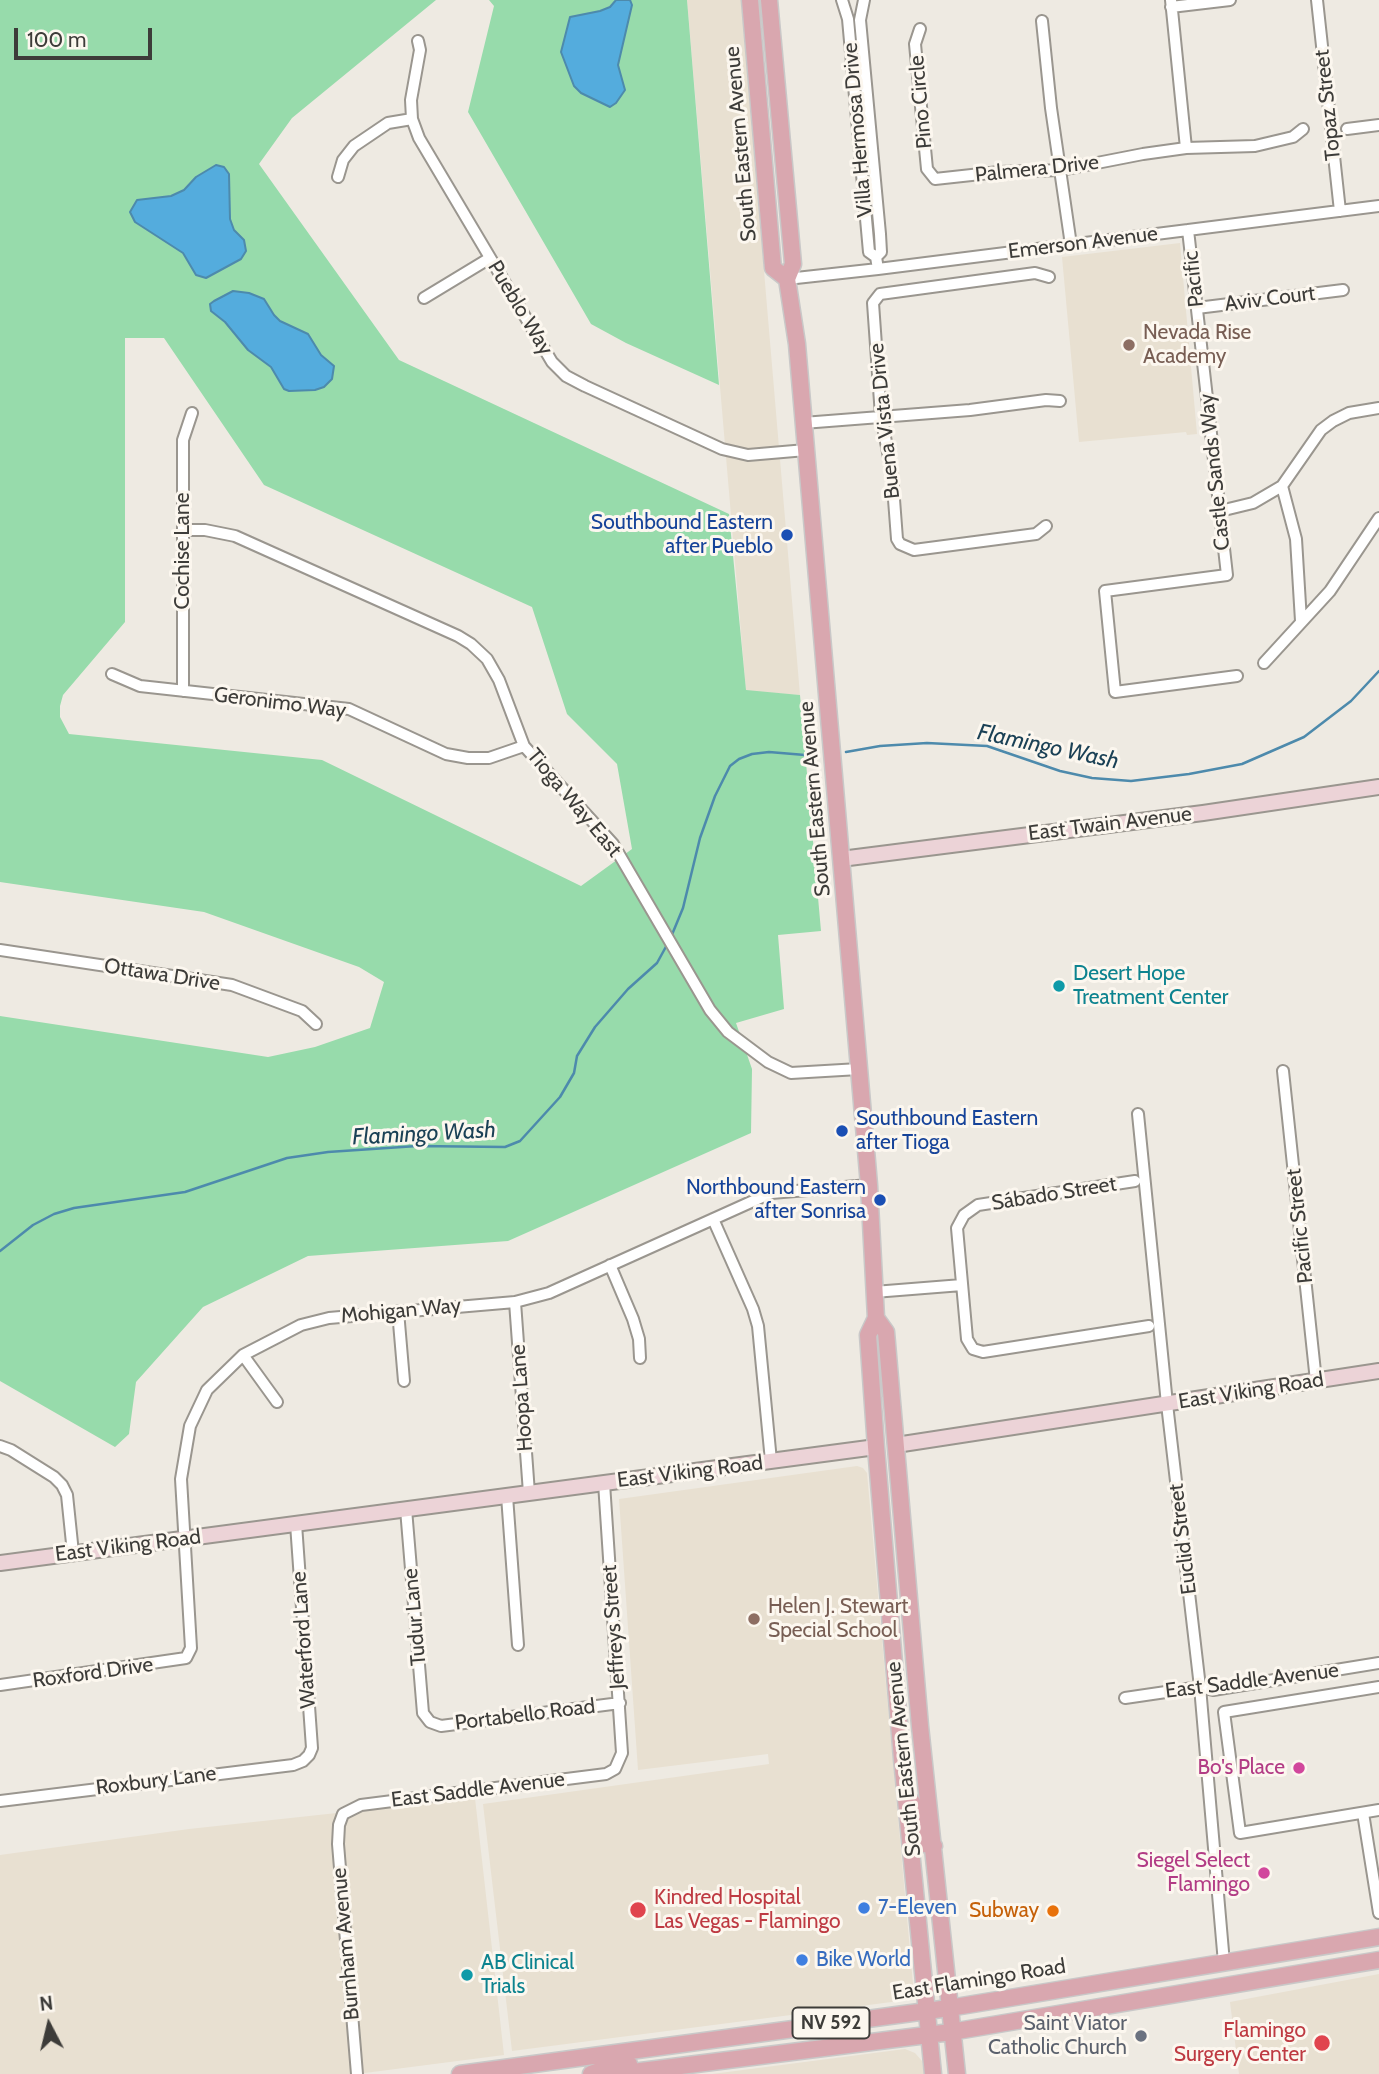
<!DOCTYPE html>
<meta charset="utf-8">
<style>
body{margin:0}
#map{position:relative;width:1379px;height:2074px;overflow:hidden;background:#eeeae2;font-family:Cabin,sans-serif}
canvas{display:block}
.north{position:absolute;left:14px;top:1990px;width:70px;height:70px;-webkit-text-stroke:5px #fcf7ef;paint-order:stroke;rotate:353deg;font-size:19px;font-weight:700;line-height:28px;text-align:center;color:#3d3c39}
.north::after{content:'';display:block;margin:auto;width:24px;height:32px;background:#3d3c39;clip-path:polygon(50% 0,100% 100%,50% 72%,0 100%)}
.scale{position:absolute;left:14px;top:28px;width:138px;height:32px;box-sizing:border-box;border:4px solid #3d3c39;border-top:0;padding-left:9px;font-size:21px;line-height:24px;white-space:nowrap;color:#3d3c39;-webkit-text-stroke:5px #fcf7ef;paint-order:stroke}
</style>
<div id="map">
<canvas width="1379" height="2074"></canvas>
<div class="north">N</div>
<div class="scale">100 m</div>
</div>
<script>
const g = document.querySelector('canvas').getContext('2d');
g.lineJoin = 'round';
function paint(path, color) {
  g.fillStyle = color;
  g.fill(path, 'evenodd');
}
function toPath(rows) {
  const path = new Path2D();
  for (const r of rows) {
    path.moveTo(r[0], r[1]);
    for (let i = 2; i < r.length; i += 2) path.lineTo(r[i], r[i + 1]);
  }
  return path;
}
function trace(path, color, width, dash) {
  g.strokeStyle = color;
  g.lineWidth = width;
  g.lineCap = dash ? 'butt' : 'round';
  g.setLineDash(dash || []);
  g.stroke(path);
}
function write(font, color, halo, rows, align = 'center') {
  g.font = font + ' Cabin,sans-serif';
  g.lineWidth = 6;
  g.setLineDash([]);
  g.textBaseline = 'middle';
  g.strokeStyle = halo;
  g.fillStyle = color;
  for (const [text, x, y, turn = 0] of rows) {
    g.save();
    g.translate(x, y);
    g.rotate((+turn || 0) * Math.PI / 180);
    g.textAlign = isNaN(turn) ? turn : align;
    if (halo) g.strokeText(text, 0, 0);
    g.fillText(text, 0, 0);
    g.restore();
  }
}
const built = toPath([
 [687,0,741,0,800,695,746,691],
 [1180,243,1197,434,1187,435,1186,432,1079,442,1062,257],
 [857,1466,863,1468,867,1473,913,1984,907,2000,512,2051,483,1804,769,1764,768,1754,638,1770,619,1499],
 [475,1798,504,2055,357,2074,0,2074,0,1855,189,1829],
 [1379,1974,1379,2074,1239,2074,1230,2002],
 [905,2049,915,2053,922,2061,924,2074,712,2074]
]);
const green = toPath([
 [0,0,436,0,292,118,259,164,399,360,729,514,746,690,800,695,821,931,778,935,784,1009,736,1023,752,1069,751,1133,508,1241,308,1256,203,1307,136,1382,129,1434,115,1447,0,1381,0,1016,268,1057,315,1047,370,1028,384,982,359,967,204,912,0,882],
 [125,338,164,338,264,485,532,607,567,714,617,764,632,849,581,886,322,760,69,734,60,717,60,706,63,695,125,622],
 [489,0,687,0,719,385,626,343,591,324,468,112,494,6]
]);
const water = toPath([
 [616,0,630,0,632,5,618,65,625,90,616,103,610,107,581,93,574,86,561,52,570,17,600,11,610,7,616,0],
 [216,165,224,167,229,174,230,219,234,230,244,240,246,251,241,259,206,278,196,275,183,253,135,222,130,212,137,200,171,196,184,190,196,177,216,165],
 [233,291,249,293,264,299,274,315,280,321,308,334,321,355,334,366,332,379,324,387,315,390,289,391,284,389,271,367,248,350,225,322,211,311,210,304,214,301,233,291]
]);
const stream = toPath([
 [846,752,880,746,927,743,987,746,1060,771,1092,778,1131,781,1189,774,1242,764,1304,737,1351,701,1379,671],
 [671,937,683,908,700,838,715,796,730,766,739,759,752,754,769,752,805,755],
 [0,1251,33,1225,54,1214,74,1208,185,1192,287,1158,328,1152,417,1146,505,1147,520,1141,560,1097,574,1073,577,1056,595,1027,628,989,657,963,668,943]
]);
const street = toPath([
 [842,0,848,19,869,252,876,257],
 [864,0,860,20,880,234,881,252,876,257,878,269],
 [1171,0,1186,148],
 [1317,0,1340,211],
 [1171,7,1230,0],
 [1042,21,1051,108,1071,245],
 [920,29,915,44,927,169,935,179,999,172,1061,170,1143,154,1186,148,1255,146,1293,137,1303,129],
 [418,41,420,50,411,100,412,119,419,138,552,362,566,376,585,386,722,449,748,455,806,450],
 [1347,129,1379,125],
 [338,177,343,160,354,146,388,123,412,119],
 [1188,230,1227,575,1105,591,1115,692,1237,676],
 [787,279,878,269,1379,206],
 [424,298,490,258],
 [1197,308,1343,290],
 [803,423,970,410,1046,400,1060,401],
 [1282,486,1296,539,1301,621],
 [1220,511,1253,503,1282,486,1321,430,1333,421,1349,413,1379,408],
 [1046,526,1036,534,914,550,900,544,897,539,892,473,881,416,873,303,880,294,1035,273,1049,277],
 [183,530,205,530,235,536,458,636,471,644,487,659,499,680,524,746,613,844,710,1010,728,1032,768,1062,791,1073,859,1069],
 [1264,663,1330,591,1379,518],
 [112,674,140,686,349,709,446,754,468,758,489,758,524,746],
 [183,691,183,440,192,413],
 [0,950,232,985,302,1011,316,1024],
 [1283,1071,1316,1381],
 [1138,1114,1167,1404,1200,1687,1224,1963],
 [1135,1181,978,1205,964,1215,957,1228,967,1339,973,1349,983,1352,1149,1326],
 [713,1219,753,1309,758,1326,771,1461],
 [610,1265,633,1319,639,1339,640,1358],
 [874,1292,962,1285],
 [515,1302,529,1493],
 [398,1311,404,1381],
 [243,1355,277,1402],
 [0,1446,11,1450,54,1477,62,1485,67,1495,73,1553],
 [507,1496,518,1645],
 [406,1509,423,1713,430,1722,441,1726,620,1703],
 [0,1685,186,1658,191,1648,181,1479,190,1426,207,1390,243,1355,301,1325,329,1318,515,1302,549,1293,771,1193,869,1185],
 [1379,1687,1224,1712,1240,1833,1379,1810],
 [1125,1698,1200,1687,1213,1690,1379,1663],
 [0,1801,293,1765,303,1761,309,1755,312,1748,296,1524],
 [1363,1813,1379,1913],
 [357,2074,338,1844,339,1825,343,1814,361,1805,606,1774,615,1769,622,1753,604,1483]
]);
const secondary = toPath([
 [841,859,1203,813,1379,787],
 [896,1445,1379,1371],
 [0,1563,876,1447]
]);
const primary = toPath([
 [750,0,773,268,787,279],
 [769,0,793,264,787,279,797,344,869,1185,876,1318,868,1335,876,1447,902,1759,933,2074],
 [876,1318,886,1332,920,1726,957,2074],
 [912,1802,924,1844,934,1846],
 [460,2074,949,2008,1379,1937],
 [591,2074,607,2068,629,2064],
 [617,2074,951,2032,1379,1960]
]);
const markers = [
 [1129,345,7,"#8d6e63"],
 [787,535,7,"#1a4fb4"],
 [1059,986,7,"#0f9aa8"],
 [842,1131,7,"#1a4fb4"],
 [880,1200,7,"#1a4fb4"],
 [754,1619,7,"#8d6e63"],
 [1299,1768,7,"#d1479c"],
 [1264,1873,7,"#d1479c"],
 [864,1908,7,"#3f7fe0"],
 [638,1910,9,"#e0444e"],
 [1053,1911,7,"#e8710a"],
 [802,1960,7,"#3f7fe0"],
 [467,1975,7,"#0f9aa8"],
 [1141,2036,7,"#6b7280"],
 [1322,2043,9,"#e0444e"]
];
const shields = [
 [831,2023,77]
];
const shieldNames = [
 ["NV 592",831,2023]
];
const streetNames = [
 ["Pino Circle",921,102,-95],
 ["Topaz Street",1328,105,-96],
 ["Villa Hermosa Drive",858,130,-95],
 ["South Eastern Avenue",741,144,-95],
 ["Palmera Drive",1037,169,-6],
 ["Emerson Avenue",1083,243,-7],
 ["Pacific",1194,279,-96],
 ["Aviv Court",1270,299,-7],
 ["Pueblo Way",520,308,59],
 ["Buena Vista Drive",885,421,-96],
 ["Castle Sands Way",1215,472,-96],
 ["Cochise Lane",183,551,-90],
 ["Geronimo Way",280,703,7],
 ["South Eastern Avenue",815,799,-95],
 ["Tioga Way East",574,803,50],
 ["East Twain Avenue",1110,824,-7],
 ["Ottawa Drive",162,975,9],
 ["Sábado Street",1054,1194,-9],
 ["Pacific Street",1300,1226,-96],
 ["Mohigan Way",401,1311,-5],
 ["East Viking Road",1251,1391,-9],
 ["Hoopa Lane",522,1398,-94],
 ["East Viking Road",690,1472,-7],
 ["Euclid Street",1183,1539,-97],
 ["East Viking Road",128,1546,-7],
 ["Tudur Lane",415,1617,-95],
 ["Jeffreys Street",614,1627,-94],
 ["Waterford Lane",304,1640,-94],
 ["Roxford Drive",93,1673,-8],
 ["East Saddle Avenue",1252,1681,-7],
 ["Portabello Road",525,1715,-7],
 ["South Eastern Avenue",904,1759,-96],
 ["Roxbury Lane",156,1781,-7],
 ["East Saddle Avenue",478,1790,-7],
 ["Burnham Avenue",346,1944,-95],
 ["East Flamingo Road",979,1980,-9]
];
const educationNames = [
 ["Nevada Rise",1143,333],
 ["Academy",1143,357],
 ["Helen J. Stewart",768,1607],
 ["Special School",768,1631]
];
const transitNames = [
 ["Southbound Eastern",773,523],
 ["after Pueblo",773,547],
 ["Southbound Eastern",856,1119,"left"],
 ["after Tioga",856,1143,"left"],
 ["Northbound Eastern",866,1188],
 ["after Sonrisa",866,1212]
];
const cultureNames = [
 ["Desert Hope",1073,974],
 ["Treatment Center",1073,998],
 ["AB Clinical",481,1963],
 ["Trials",481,1987]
];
const hotelNames = [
 ["Bo's Place",1285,1768],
 ["Siegel Select",1250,1861],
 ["Flamingo",1250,1885]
];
const healthNames = [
 ["Kindred Hospital",654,1898],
 ["Las Vegas - Flamingo",654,1922],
 ["Flamingo",1306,2031,"right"],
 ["Surgery Center",1306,2055,"right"]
];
const shopNames = [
 ["7-Eleven",878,1908],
 ["Bike World",816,1960]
];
const foodNames = [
 ["Subway",1039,1911]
];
const worshipNames = [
 ["Saint Viator",1127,2024],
 ["Catholic Church",1127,2048]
];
const waterNames = [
 ["Flamingo Wash",1048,747,12],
 ["Flamingo Wash",424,1134,-3]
];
paint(built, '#e8e0d1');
paint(green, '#97dbab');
paint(water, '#54acdd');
trace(water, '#4d8aac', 2);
trace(stream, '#4d8aac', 2.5);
trace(street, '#9a968f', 14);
trace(secondary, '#9a968f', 18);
trace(primary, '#c9c8c8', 19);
trace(street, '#fff', 10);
trace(secondary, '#ecd3d7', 14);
trace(primary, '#d9a7af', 16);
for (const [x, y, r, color] of markers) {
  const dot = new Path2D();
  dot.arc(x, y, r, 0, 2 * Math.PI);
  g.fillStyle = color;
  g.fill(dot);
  trace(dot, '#fcf7ef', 2.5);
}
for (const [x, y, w] of shields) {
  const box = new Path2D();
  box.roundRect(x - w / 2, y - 15.5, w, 31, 5);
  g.fillStyle = '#fcf7ef';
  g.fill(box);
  trace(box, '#3d3c39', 2);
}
write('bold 19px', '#3d3c39', null, shieldNames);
write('21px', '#3d3c39', '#fcf7ef', streetNames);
write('21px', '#785e54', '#fcf7ef', educationNames, 'left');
write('21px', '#164399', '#fcf7ef', transitNames, 'right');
write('21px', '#0d838f', '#fcf7ef', cultureNames, 'left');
write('21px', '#b23c85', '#fcf7ef', hotelNames, 'right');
write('21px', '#be3a42', '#fcf7ef', healthNames, 'left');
write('21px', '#366cbe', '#fcf7ef', shopNames, 'left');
write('21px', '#c56008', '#fcf7ef', foodNames, 'right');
write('21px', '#5b616d', '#fcf7ef', worshipNames, 'right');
write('italic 23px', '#1b4156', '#fcf7ef', waterNames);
</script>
